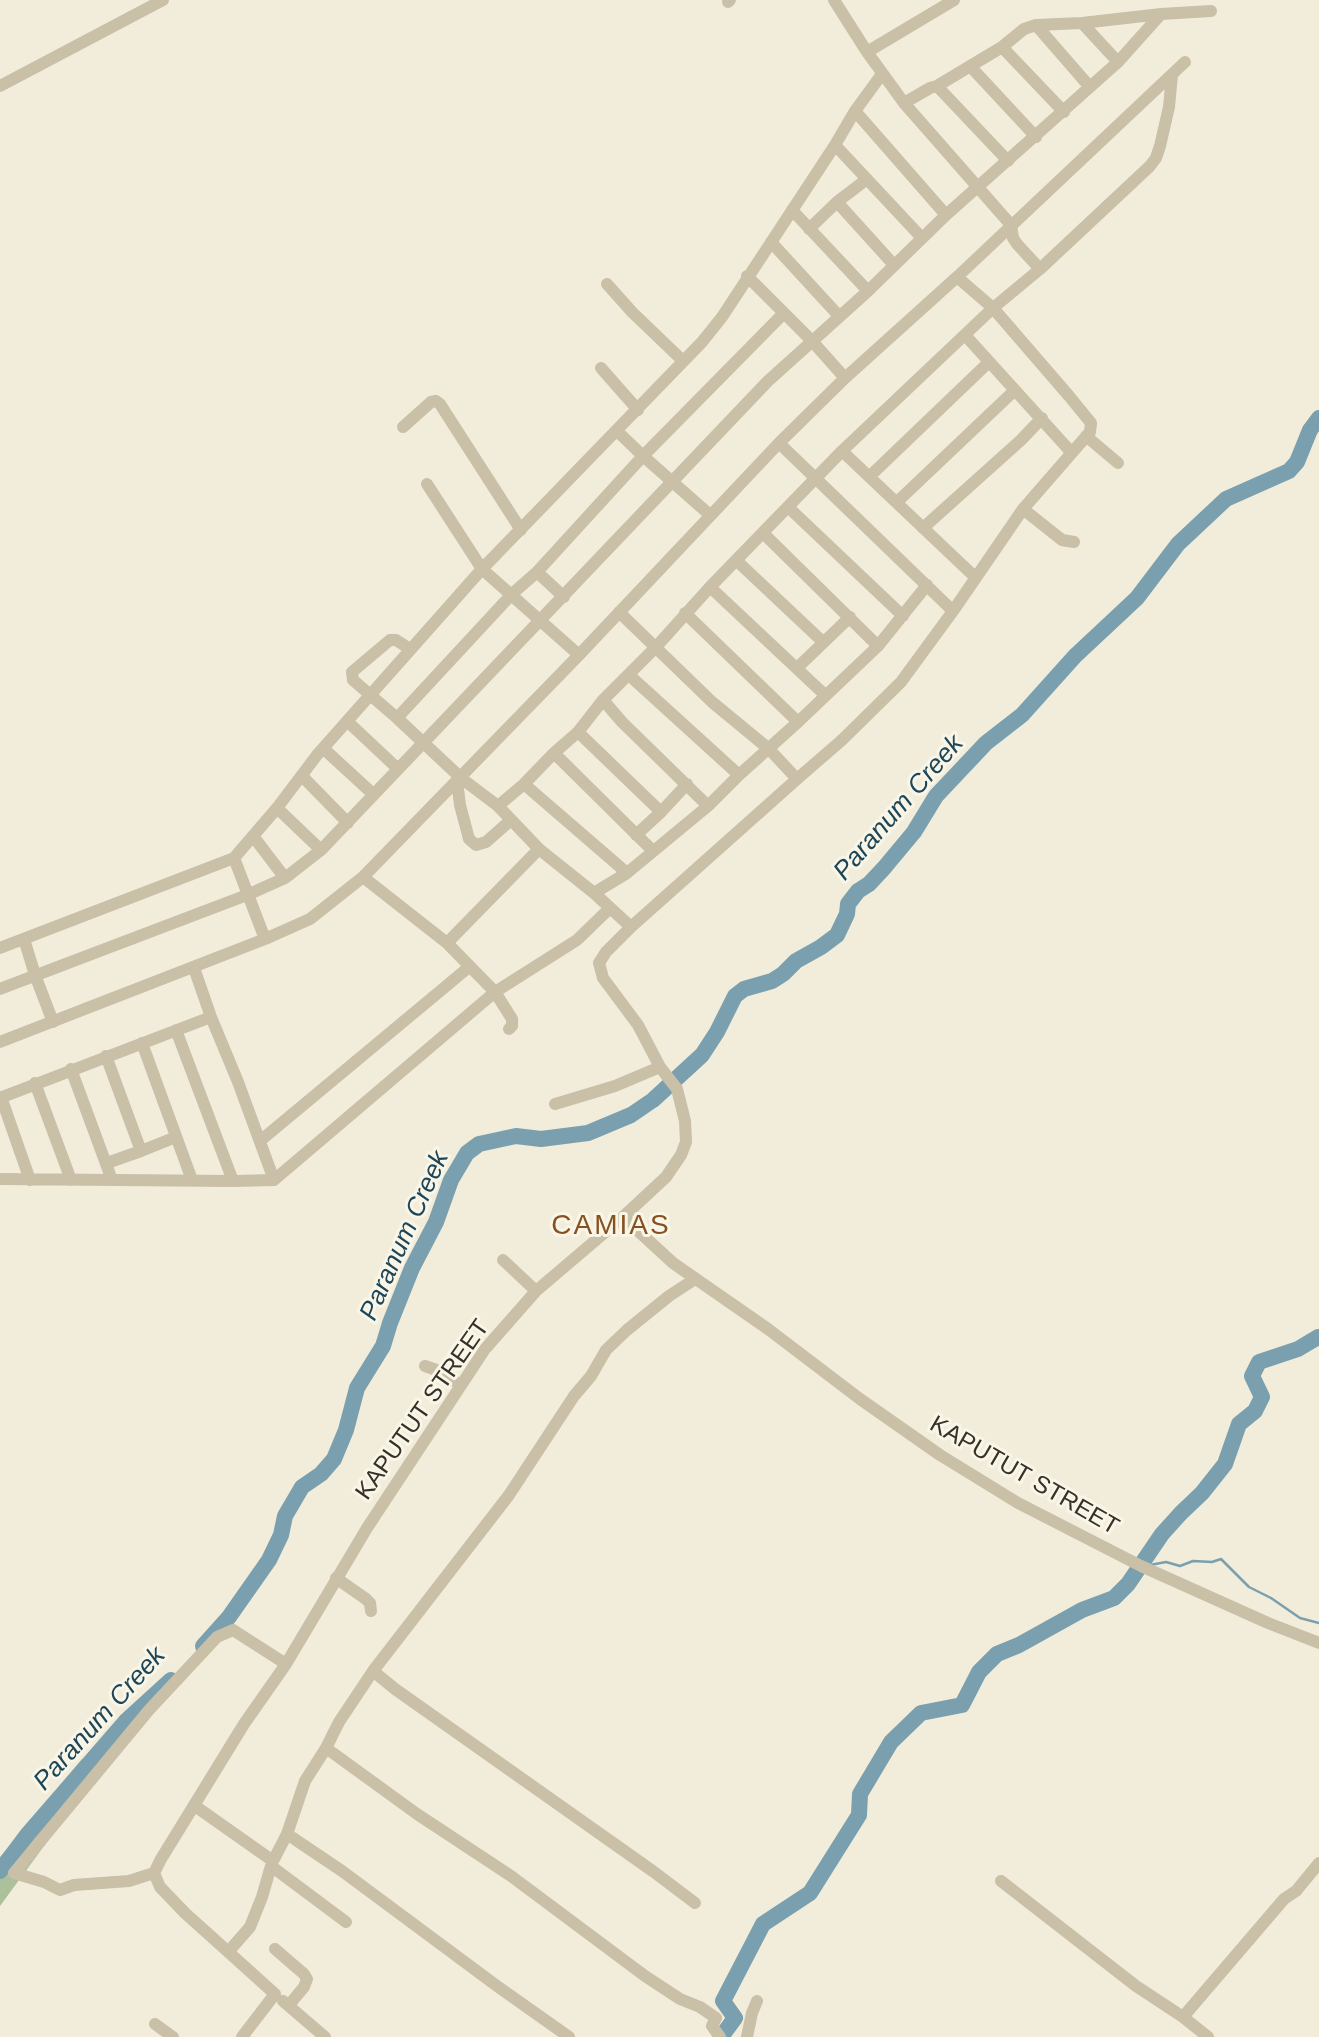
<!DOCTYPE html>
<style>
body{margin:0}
canvas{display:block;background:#f2eddb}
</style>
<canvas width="1319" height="2037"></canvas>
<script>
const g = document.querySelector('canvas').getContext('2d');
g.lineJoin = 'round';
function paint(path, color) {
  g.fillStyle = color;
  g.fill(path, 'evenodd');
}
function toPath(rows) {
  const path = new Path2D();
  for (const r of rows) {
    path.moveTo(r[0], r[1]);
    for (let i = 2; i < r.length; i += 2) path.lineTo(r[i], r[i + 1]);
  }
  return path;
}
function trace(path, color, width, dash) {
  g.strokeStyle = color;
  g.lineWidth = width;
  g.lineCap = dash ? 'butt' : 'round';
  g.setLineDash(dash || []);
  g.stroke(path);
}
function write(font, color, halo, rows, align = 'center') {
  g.font = font + ' Helvetica,sans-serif';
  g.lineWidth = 6;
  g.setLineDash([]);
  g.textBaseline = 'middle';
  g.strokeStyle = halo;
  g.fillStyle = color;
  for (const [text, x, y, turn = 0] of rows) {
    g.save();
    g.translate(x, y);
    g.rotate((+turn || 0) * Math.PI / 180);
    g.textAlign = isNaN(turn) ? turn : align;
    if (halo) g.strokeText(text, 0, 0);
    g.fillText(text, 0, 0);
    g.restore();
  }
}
const green = toPath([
 [82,1759,105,1763,0,1906,0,1857]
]);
const stream = toPath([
 [1150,1565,1166,1562,1180,1566,1193,1561,1212,1562,1221,1559,1249,1587,1271,1598,1300,1618,1319,1623]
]);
const river = toPath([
 [203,1646,229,1617,269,1560,281,1535,285,1516,302,1487,321,1474,334,1459,346,1430,357,1388,383,1346,390,1323,412,1268,436,1222,451,1180,467,1153,479,1144,516,1136,541,1139,588,1133,631,1115,653,1100,702,1055,717,1032,735,996,744,989,772,981,783,974,796,961,821,947,837,935,847,914,848,904,858,891,869,884,884,868,914,832,936,796,986,743,1022,715,1075,656,1137,598,1178,544,1226,499,1289,471,1297,462,1310,430,1319,418],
 [0,1871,27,1835,126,1721,171,1680],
 [721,2037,735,2018,723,2001,763,1924,810,1893,859,1815,860,1794,891,1742,921,1713,962,1705,979,1672,997,1654,1019,1645,1082,1610,1114,1598,1128,1584,1162,1534,1181,1513,1202,1493,1225,1464,1239,1424,1255,1411,1262,1397,1252,1376,1259,1362,1298,1349,1318,1337]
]);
const minor = toPath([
 [834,0,867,52],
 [954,0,867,52,904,103,1011,225,1013,238,1017,244,1040,269],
 [728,2,730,0],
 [1082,23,1118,62],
 [1036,25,1089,86],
 [1002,47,1064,112],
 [970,66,1036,137],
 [0,86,163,0],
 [937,86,1008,161],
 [904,103,930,88,937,86,1002,47,1024,29,1036,25,1082,23,1161,14,1211,11],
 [855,111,946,215],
 [835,145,922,238],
 [837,202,894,265],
 [792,210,868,291],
 [809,229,837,202,867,179],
 [771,242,839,316],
 [747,276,812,341,845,378],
 [607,284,632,312,682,360],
 [965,335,1071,452],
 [601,368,638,410],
 [403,427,431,402,436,401,440,404,521,530],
 [617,431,643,456,710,515],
 [1086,436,1118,463],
 [779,443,953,611],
 [842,451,976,578],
 [870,476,989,362],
 [427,484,482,569,579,655],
 [897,502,1015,390],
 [788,507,903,616],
 [1023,509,1062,540,1074,542],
 [923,528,1021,440,1042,418],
 [763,533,878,646],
 [737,561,823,642],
 [537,572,564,597],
 [710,587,825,695],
 [619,612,712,702,769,749,797,779,631,927,606,952,599,963,603,978,638,1025,660,1067,677,1089,685,1121,686,1142,681,1155,666,1177,623,1217],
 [685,613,798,722],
 [410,649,396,640,390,640,352,672,353,680,397,718,461,778,498,806,539,849,594,893,631,927],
 [797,668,850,617],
 [629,675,739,775],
 [603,700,622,722,708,806],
 [397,718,512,594,537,572,643,456,784,313],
 [347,721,397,768],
 [578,732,661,812],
 [324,749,373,794],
 [554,753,653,851],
 [302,776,348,823],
 [797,779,842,740,901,682,953,611,1023,509,1090,432,1091,423,1069,396,993,308,957,277],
 [457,781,460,805,469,839,476,845,486,842,511,820],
 [524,784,627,873],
 [498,806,524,784,554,753,578,732,603,700,656,647,710,587,842,451,993,308,1040,269,1150,166,1156,158,1160,146,1169,107,1172,75],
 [277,808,321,850],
 [636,835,661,812,687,784],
 [253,836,285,878],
 [234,858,265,939],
 [363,877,447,943,495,992,512,1019,512,1026,509,1029],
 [594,893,627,873,708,806,739,775,798,722,878,646,927,585],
 [24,939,35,975,53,1022],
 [447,943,539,849],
 [0,948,234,858,277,808,317,755,482,569,702,342,722,317,835,145,855,111,882,74],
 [194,968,211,1017,238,1082,274,1180],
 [0,989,247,895,285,878,321,850,768,381,868,291,946,215,1118,62,1161,14],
 [176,1030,233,1181],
 [0,1042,265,939,310,919,363,877,579,655,779,443,845,378,957,277,1185,62],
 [142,1043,192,1180],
 [106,1056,141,1151],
 [71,1069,112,1180],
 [35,1083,71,1180],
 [1,1097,30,1180],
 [0,1098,211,1017],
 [555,1104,615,1086,660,1067],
 [260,1141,469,967],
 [107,1163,141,1151,176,1137],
 [0,1179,233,1181,274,1180,495,992,577,940,610,908],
 [503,1260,536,1291],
 [425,1366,442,1372,460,1385],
 [336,1578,366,1599,370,1603,371,1611],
 [373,1671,395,1689,654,1872,695,1903],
 [326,1748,417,1814,511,1876,645,1976,680,1999,700,2007,716,2018,712,2026,720,2037],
 [195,1806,273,1861,287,1834,342,1871,497,1986,569,2037],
 [287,1834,305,1781,326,1748,339,1722,373,1671,509,1495,574,1396,591,1376,606,1350,627,1330,669,1296,695,1279],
 [154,1873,129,1881,74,1885,60,1890,44,1882,14,1873,149,1710,217,1637,233,1630,286,1664],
 [1001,1881,1136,1986,1183,2017,1208,2037],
 [275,1949,304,1974,307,1979,304,1987,289,2005],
 [229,1951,250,1927,262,1897,271,1866,346,1922],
 [283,2001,325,2037],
 [1183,2017,1284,1899,1296,1891,1319,1863],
 [155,2024,173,2037],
 [242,2037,275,1994,185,1913,160,1887,154,1873,161,1859,244,1724,286,1664,367,1528,485,1349,536,1291,623,1217,673,1263,768,1329,860,1399,940,1455,1018,1503,1141,1566,1268,1623,1319,1643],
 [747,2037,752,2013,757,2001]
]);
const streetNames = [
 ["KAPUTUT STREET",423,1410,-55],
 ["KAPUTUT STREET",1024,1476,30]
];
const waterNames = [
 ["Paranum Creek",899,808,-49],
 ["Paranum Creek",405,1236,-66],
 ["Paranum Creek",100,1719,-48]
];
const quarterNames = [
 ["CAMIAS",611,1226]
];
paint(green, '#acc19b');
trace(stream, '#7aa0af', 2.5);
trace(river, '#7aa0af', 16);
trace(minor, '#cabfa7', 12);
write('24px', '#373028', '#f9f6e8', streetNames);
write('italic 26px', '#1d4658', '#f9f6e8', waterNames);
g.letterSpacing = '2px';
write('28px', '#865021', '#f9f6e8', quarterNames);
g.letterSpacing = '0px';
</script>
